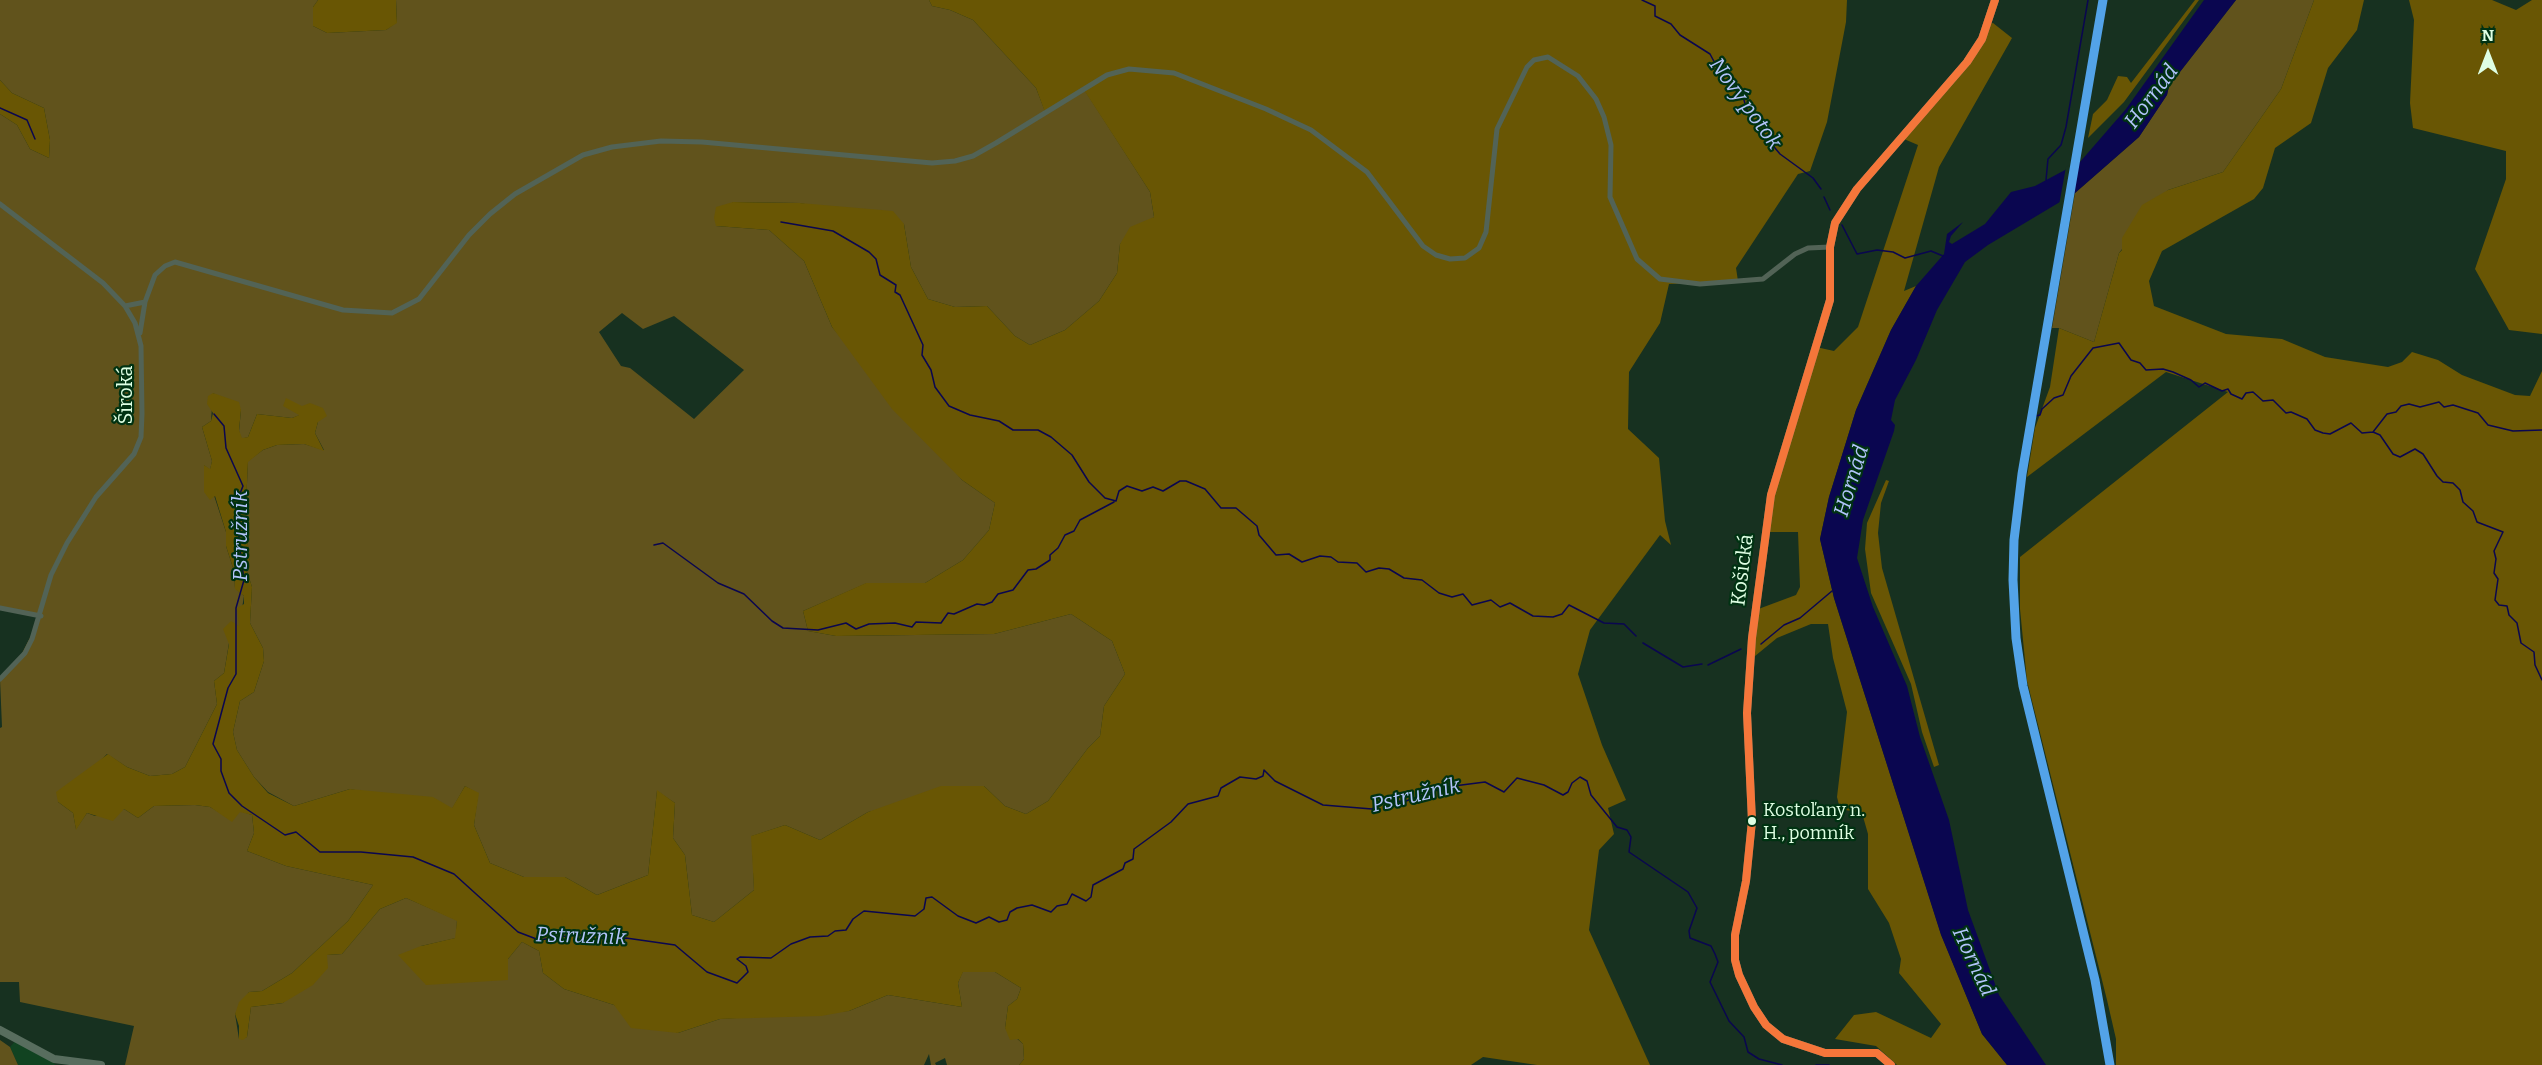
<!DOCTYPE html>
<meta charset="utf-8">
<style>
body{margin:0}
#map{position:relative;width:2542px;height:1065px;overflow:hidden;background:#173120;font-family:Bitter,serif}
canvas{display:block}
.north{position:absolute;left:2458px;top:24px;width:60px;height:60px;-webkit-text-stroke:4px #003212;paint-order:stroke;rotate:0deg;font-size:16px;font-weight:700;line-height:24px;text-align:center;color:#dfffe4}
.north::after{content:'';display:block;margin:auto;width:21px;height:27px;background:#dfffe4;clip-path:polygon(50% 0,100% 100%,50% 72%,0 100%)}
</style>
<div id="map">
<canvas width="2542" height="1065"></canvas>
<div class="north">N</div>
</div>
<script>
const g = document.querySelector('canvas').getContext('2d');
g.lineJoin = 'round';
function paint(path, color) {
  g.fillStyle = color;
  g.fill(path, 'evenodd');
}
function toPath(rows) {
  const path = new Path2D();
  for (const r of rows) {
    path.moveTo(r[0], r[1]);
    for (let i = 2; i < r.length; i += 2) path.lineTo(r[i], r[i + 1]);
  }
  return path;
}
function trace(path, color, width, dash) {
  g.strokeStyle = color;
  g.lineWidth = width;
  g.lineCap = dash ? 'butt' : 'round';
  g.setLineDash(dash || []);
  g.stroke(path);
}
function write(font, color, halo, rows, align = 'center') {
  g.font = font + ' Bitter,serif';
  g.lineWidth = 4.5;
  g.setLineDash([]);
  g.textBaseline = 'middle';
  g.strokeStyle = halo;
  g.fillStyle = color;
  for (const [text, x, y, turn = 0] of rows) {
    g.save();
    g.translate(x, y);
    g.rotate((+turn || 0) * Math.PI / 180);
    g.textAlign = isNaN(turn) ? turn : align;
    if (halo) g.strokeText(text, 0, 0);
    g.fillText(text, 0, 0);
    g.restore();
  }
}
const built = toPath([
 [16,1040,54,1062,55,1065,18,1065,10,1047]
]);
const green = toPath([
 [0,0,318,0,313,7,313,26,327,33,386,30,397,22,396,0,929,0,932,6,950,10,973,20,1036,88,1046,114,1082,86,1150,192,1154,217,1120,244,1117,273,1099,301,1065,330,1030,345,1015,336,987,306,955,307,928,299,911,267,904,224,800,203,733,202,716,226,769,230,804,261,832,327,962,480,995,503,989,530,963,560,925,583,867,583,803,611,808,631,836,636,994,634,1071,614,1112,641,1125,674,1104,706,1100,736,1088,748,1048,801,1026,814,1005,806,984,786,868,812,820,840,785,825,752,836,754,890,714,922,692,915,685,855,673,838,675,803,657,791,648,875,597,895,565,877,524,877,490,863,474,825,478,794,465,786,452,809,350,789,294,806,268,792,254,777,237,750,233,732,240,701,254,692,264,661,263,648,250,623,252,587,246,568,250,558,245,527,248,461,263,450,277,445,304,444,324,450,315,433,318,422,300,415,292,418,257,414,248,437,241,439,239,431,241,410,213,393,211,421,202,427,212,461,210,470,204,465,226,532,226,546,234,571,235,588,244,596,239,627,229,643,224,673,214,681,217,704,185,767,172,774,150,776,127,767,107,754,58,802,73,813,76,829,87,813,95,816,124,809,138,818,154,806,195,805,210,807,224,815,240,811,252,815,254,833,247,851,286,866,373,885,348,921,292,973,262,991,249,992,235,1014,239,1039,247,1037,251,1007,283,1003,327,955,342,954,380,909,406,898,457,920,456,938,421,946,508,959,522,942,539,951,543,973,564,989,614,1005,678,1033,720,1019,849,1011,888,995,962,1007,958,983,963,971,995,972,1021,988,1017,999,1008,1006,1005,1028,1023,1044,1024,1059,1019,1065,947,1065,945,1058,935,1063,936,1065,931,1065,929,1054,924,1065,125,1065,134,1026,20,1002,19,982,0,982,0,728,2,727,0,679,18,661,41,616,0,608,0,114,17,125,30,149,49,158,50,140,44,108,12,93,0,80],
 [622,313,643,329,674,316,744,370,694,419,630,368,621,366,599,332],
 [2236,0,2314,0,2281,89,2223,172,2168,190,2119,253,2094,342,2059,328,2052,328,2075,193,2139,137,2167,95,2169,86],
 [0,1040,10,1047,18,1065,0,1065]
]);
const forest = toPath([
 [318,0,396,0,397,23,386,30,327,33,313,26,313,7],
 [929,0,1847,0,1846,22,1827,122,1810,171,1798,174,1736,268,1738,281,1669,284,1660,323,1629,372,1628,429,1659,458,1665,521,1671,545,1660,535,1590,630,1578,674,1602,745,1626,800,1608,808,1614,834,1599,850,1589,930,1650,1065,1537,1065,1483,1057,1471,1065,1019,1065,1024,1059,1023,1044,1018,1039,1010,1040,1005,1028,1008,1006,1017,999,1021,988,995,972,963,972,958,983,962,1007,888,995,849,1011,821,1016,720,1019,678,1033,631,1028,614,1005,564,989,543,973,539,951,522,942,508,959,508,980,426,985,398,955,421,946,455,938,457,921,406,898,380,909,342,954,327,955,328,968,313,985,283,1003,251,1007,247,1037,243,1040,239,1039,239,1026,235,1014,239,1002,249,992,262,991,292,973,348,921,373,885,286,866,247,851,254,833,252,815,240,812,232,822,210,807,195,805,154,806,138,818,124,809,113,821,87,813,76,830,73,813,58,802,56,792,108,754,127,767,150,776,172,774,185,767,217,704,214,681,224,673,229,644,223,629,231,621,239,626,237,608,244,604,244,596,235,589,234,571,226,546,226,532,215,496,210,500,204,492,204,465,210,469,212,461,202,427,211,421,213,413,207,404,208,396,213,393,239,402,241,410,239,430,242,438,248,437,257,414,292,418,299,415,283,406,286,398,302,406,310,403,323,408,327,416,318,422,315,433,324,451,304,444,277,445,263,450,248,462,245,527,250,558,246,568,252,587,250,623,263,648,264,661,254,692,240,701,233,732,237,750,254,777,268,793,294,806,350,789,433,797,452,808,465,786,479,793,474,825,490,863,524,877,565,877,597,895,648,875,657,790,675,803,673,838,685,855,692,915,714,922,754,890,751,836,785,825,820,840,868,812,941,786,984,786,1005,806,1026,814,1048,801,1088,748,1100,736,1104,706,1125,674,1112,641,1071,614,994,634,836,636,808,631,803,611,866,583,925,583,963,560,989,530,995,503,962,480,892,409,832,327,804,261,769,230,716,226,714,218,716,207,733,202,800,203,893,211,904,224,911,267,928,299,955,307,987,306,1015,336,1030,345,1065,330,1099,301,1117,273,1120,244,1130,227,1154,217,1150,192,1082,87,1046,115,1036,88,973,20,950,10,932,6],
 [2195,0,2199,0,2124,102,2088,138,2093,114,2107,100,2118,76,2127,77,2131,83],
 [2314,0,2364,0,2357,30,2328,68,2311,123,2275,148,2263,188,2254,199,2162,251,2149,281,2154,306,2226,334,2282,339,2325,357,2388,367,2402,362,2412,352,2438,360,2462,375,2515,395,2530,396,2542,371,2542,1065,2116,1065,2116,1039,2107,1000,2027,681,2020,609,2020,557,2228,392,2166,372,2027,477,2035,428,2050,387,2059,328,2094,342,2119,253,2122,250,2122,238,2142,205,2168,190,2223,172,2281,89],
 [2409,0,2492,0,2516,10,2532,0,2542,0,2542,334,2509,330,2475,269,2506,179,2506,151,2413,128,2410,103,2414,20],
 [1993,23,2012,38,1939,167,1904,291,1916,286,1891,330,1856,410,1829,497,1820,539,1834,598,1941,934,1982,1034,2007,1065,1897,1065,1876,1046,1835,1039,1854,1015,1876,1012,1931,1038,1941,1024,1899,973,1901,959,1889,923,1868,889,1868,834,1862,813,1840,809,1837,797,1847,712,1833,658,1828,624,1811,624,1777,638,1749,661,1753,611,1796,595,1800,587,1798,532,1764,532,1816,347,1834,351,1858,327,1918,145,1904,139,1935,101,1982,34,1984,25],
 [0,80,12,93,44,108,50,140,49,158,30,149,17,125,0,114],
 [1886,480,1889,481,1881,503,1878,533,1882,568,1939,765,1934,767,1922,732,1911,684,1871,593,1865,549,1867,523]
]);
const water = toPath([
 [2204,0,2236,0,2169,86,2167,95,2139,137,2075,193,1988,245,1965,262,1937,310,1916,360,1895,400,1891,420,1895,425,1894,431,1863,520,1857,558,1873,607,1907,686,1920,737,1949,820,1968,910,1999,995,2046,1065,2007,1065,1982,1034,1941,935,1834,598,1820,539,1829,497,1856,410,1891,330,1916,286,1944,254,1947,234,1963,222,1951,236,1949,242,1952,244,1985,224,2011,192,2035,186,2080,162,2126,109]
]);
const pier = toPath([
 [2079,159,2072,198,2067,201,2074,162],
 [2071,164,2064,203,2059,205,2066,167]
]);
const stream = toPath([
 [1642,0,1655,6,1655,16,1671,24,1680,35,1710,54,1724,80,1743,97,1748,113,1759,129,1780,154,1813,178,1821,189],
 [0,108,27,120,35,139],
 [2046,180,2048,159,2061,145,2066,127,2088,0],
 [1824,197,1830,210],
 [781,222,833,231,869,252,876,259,880,275,896,285,895,292,900,295,923,345,922,355,931,370,935,387,949,406,970,415,999,421,1013,430,1038,430,1051,437,1072,455,1089,482,1105,498,1116,501,1119,491,1127,486,1142,491,1153,487,1163,491,1180,481,1186,481,1205,489,1221,508,1236,508,1257,526,1259,535,1276,555,1289,554,1302,562,1320,556,1331,557,1338,562,1357,563,1366,572,1379,568,1389,569,1404,578,1422,580,1439,593,1452,597,1463,594,1472,605,1491,600,1500,607,1510,603,1533,616,1553,617,1562,614,1569,605,1604,623,1624,624,1636,636],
 [1842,225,1857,254,1877,250,1893,252,1905,258,1931,251,1943,256],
 [214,414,224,426,226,448,243,486,239,496,239,543,244,580,236,608,236,674,228,688,213,744,221,759,221,771,229,793,242,806,285,835,296,832,320,852,361,852,413,857,454,874,518,932,539,940,574,935,596,935,612,943,626,938,675,945,707,972,737,983,748,972,746,966,737,959,740,957,771,958,791,944,810,937,828,936,835,931,846,930,853,919,864,911,915,916,924,909,926,898,932,897,958,916,976,923,989,917,999,922,1007,920,1010,912,1017,908,1032,905,1051,912,1057,906,1067,904,1072,894,1086,901,1091,897,1093,885,1123,869,1125,863,1133,859,1134,849,1171,822,1188,804,1218,796,1221,788,1240,777,1256,779,1263,776,1264,770,1275,781,1323,805,1372,809,1384,802,1406,801,1446,787,1485,782,1504,792,1517,778,1544,785,1563,795,1568,792,1572,783,1580,777,1587,781,1591,795,1617,827,1627,830,1631,837,1629,852,1688,892,1697,908,1689,931,1690,938,1711,946,1715,954,1718,962,1710,982,1729,1021,1744,1037,1748,1052,1759,1059,1782,1065],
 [2035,416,2040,415,2042,409,2054,398,2063,395,2071,376,2093,348,2119,343,2131,360,2140,363,2146,370,2163,369,2173,372,2191,380,2199,387,2205,383,2222,391,2228,389,2231,394,2242,399,2246,393,2253,392,2263,401,2273,400,2286,413,2291,412,2307,419,2315,430,2323,433,2330,434,2351,423,2362,433,2373,432,2387,414,2396,412,2401,406,2409,404,2420,407,2439,402,2444,407,2453,405,2478,413,2488,425,2513,431,2542,430],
 [2373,432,2380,435,2393,454,2400,457,2415,449,2423,454,2437,476,2443,482,2453,483,2460,490,2463,502,2473,511,2477,522,2503,532,2494,551,2496,559,2494,573,2498,579,2495,600,2499,605,2507,606,2509,615,2517,623,2521,643,2534,652,2535,665,2542,680],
 [654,545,663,543,718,583,744,594,772,621,783,628,818,630,846,623,856,629,869,624,895,623,912,627,916,622,941,623,948,613,954,614,977,604,984,605,992,602,998,594,1013,590,1028,570,1036,569,1050,560,1050,555,1058,548,1065,535,1074,531,1080,520,1114,502],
 [1643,643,1683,667,1702,664],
 [1761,644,1784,625,1800,618,1832,591],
 [1708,665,1741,649],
 [1816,1065,1829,1065]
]);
const street = toPath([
 [0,204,103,283,125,306,135,323,141,346,142,414,141,437,134,454,96,497,67,543,51,575,32,639,25,653,0,679],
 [125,306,145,302,155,275,165,266,175,262,343,310,392,313,419,299,469,235,490,214,515,194,583,155,612,147,661,141,702,142,932,163,955,161,973,156,996,143,1107,75,1129,69,1174,73,1266,109,1311,130,1367,172,1423,246,1436,255,1450,259,1465,258,1479,248,1486,232,1497,129,1527,67,1534,60,1548,57,1578,76,1596,99,1604,117,1611,145,1610,197,1637,259,1660,279,1700,284,1763,279,1795,254,1808,248,1830,247],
 [140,333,145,302],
 [0,608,41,616]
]);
const secondary = toPath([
 [0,1030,54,1059,101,1065],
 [1891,1065,1877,1053,1825,1053,1783,1039,1766,1025,1754,1007,1739,975,1735,960,1735,935,1746,881,1752,821,1747,713,1752,638,1771,495,1830,300,1830,247,1835,223,1857,189,1967,62,1982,39,1995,0]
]);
const bus1 = toPath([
 [1891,1065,1877,1053,1825,1053,1783,1039,1766,1025,1754,1007,1739,975,1735,960,1735,935,1746,881,1752,821,1747,713,1752,638,1771,495,1830,300,1830,247,1835,223,1857,189,1967,62,1982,39,1995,0]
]);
const rail1 = toPath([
 [2103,0,2022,474,2014,540,2013,580,2016,638,2023,686,2095,980,2110,1065]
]);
const markers = [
 [1752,821,5,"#dfffe4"]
];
const busNames = [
 ["Kostoľany n.",1763,811],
 ["H., pomník",1763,834]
];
const streetNames = [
 ["Široká",126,395,-90],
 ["Košická",1743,570,-83]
];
const waterNames = [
 ["Hornád",2152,97,-53],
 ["Nový potok",1745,104,54],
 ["Hornád",1852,481,-73],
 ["Pstružník",241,536,-90],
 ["Pstružník",1416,796,-13],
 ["Pstružník",581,937,2],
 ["Hornád",1973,962,65]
];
paint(built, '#114321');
paint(green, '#61531c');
paint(forest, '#695604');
paint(water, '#0a0650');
paint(pier, '#173120');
trace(stream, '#0a0650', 1.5);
trace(street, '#526356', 5);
trace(secondary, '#586d5e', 8);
trace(bus1, '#f5763a', 8);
trace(rail1, '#53a3e8', 9);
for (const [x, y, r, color] of markers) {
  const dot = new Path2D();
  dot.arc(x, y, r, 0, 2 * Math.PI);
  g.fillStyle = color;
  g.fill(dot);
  trace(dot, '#003212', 2);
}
write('18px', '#dfffe4', '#003212', busNames, 'left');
write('20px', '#dfffe4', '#003212', streetNames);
write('italic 21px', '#b2c4fb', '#003212', waterNames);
</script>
